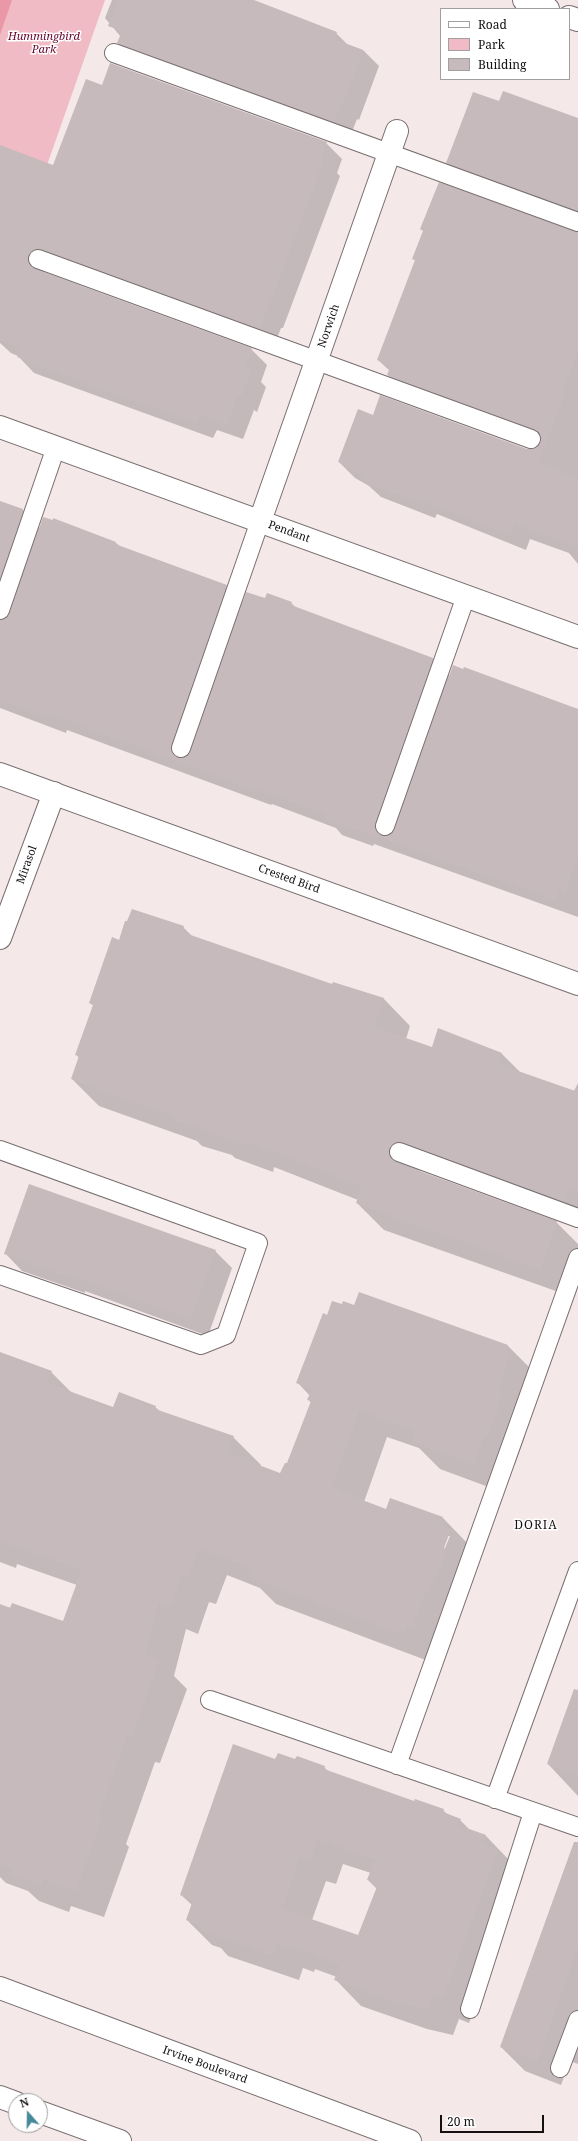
<!DOCTYPE html>
<style>
body{margin:0}
#map{position:relative;width:578px;height:2141px;overflow:hidden;background:#f4e8e9;font-family:"Noto Serif",serif}
canvas{display:block}
.legend{position:absolute;left:440px;top:8px;width:130px;height:72px;box-sizing:border-box;background:#fff;border:1px solid #a19fa0;margin:0;padding:5px 7px;list-style:none;font-size:12px;color:#141011}
.legend li{display:flex;align-items:center;gap:8px;height:20px}
.legend b{width:20px;border:1px solid #a19fa0}
.north{position:absolute;left:8px;top:2093px;width:40px;height:40px;box-sizing:border-box;background:#fff;border:1px solid #a19fa0;border-radius:50%;rotate:340deg;font-size:11px;font-weight:700;line-height:16px;text-align:center;color:#141011}
.north::after{content:'';display:block;margin:auto;width:14px;height:18px;background:#46899a;clip-path:polygon(50% 0,100% 100%,50% 72%,0 100%)}
.scale{position:absolute;left:440px;top:2115px;width:104px;height:18px;box-sizing:border-box;border:2px solid #141011;border-top:0;padding-left:5px;font-size:12px;line-height:14px;white-space:nowrap;color:#141011;-webkit-text-stroke:3px #fff;paint-order:stroke}
</style>
<div id="map">
<canvas width="578" height="2141"></canvas>
<ul class="legend">
<li><b style="height:5px;background:#fff"></b>Road</li>
<li><b style="height:11px;background:#f0bbc4"></b>Park</li>
<li><b style="height:11px;background:#c6babc"></b>Building</li>
</ul>
<div class="north">N</div>
<div class="scale">20 m</div>
</div>
<script>
const g = document.querySelector('canvas').getContext('2d');
g.lineJoin = 'round';
function paint(path, color) {
  g.fillStyle = color;
  g.fill(path, 'evenodd');
}
function toPath(rows) {
  const path = new Path2D();
  for (const r of rows) {
    path.moveTo(r[0], r[1]);
    for (let i = 2; i < r.length; i += 2) path.lineTo(r[i], r[i + 1]);
  }
  return path;
}
function trace(path, color, width, dash) {
  g.strokeStyle = color;
  g.lineWidth = width;
  g.lineCap = dash ? 'butt' : 'round';
  g.setLineDash(dash || []);
  g.stroke(path);
}
function write(font, color, halo, rows, align = 'center') {
  g.font = font + ' "Noto Serif",serif';
  g.lineWidth = 3;
  g.setLineDash([]);
  g.textBaseline = 'middle';
  g.strokeStyle = halo;
  g.fillStyle = color;
  for (const [text, x, y, turn = 0] of rows) {
    g.save();
    g.translate(x, y);
    g.rotate((+turn || 0) * Math.PI / 180);
    g.textAlign = isNaN(turn) ? turn : align;
    if (halo) g.strokeText(text, 0, 0);
    g.fillText(text, 0, 0);
    g.restore();
  }
}
const green = toPath([
 [0,0,105,0,0,299]
]);
const water = toPath([
 [0,0,12,0,0,35]
]);
const shadow = toPath([
 [112,0,249,0,336,33,348,45,363,50,379,66,359,120,357,119,350,137,134,59,118,43,121,37,105,18],
 [103,86,326,143,342,159,337,173,340,176,283,328,281,328,275,344,48,267,44,272,251,349,267,365,261,382,266,387,257,412,254,410,243,439,217,430,213,438,34,373,18,356,11,353,0,343,0,146,54,166],
 [500,102,578,119,578,220,463,179,447,163],
 [578,232,578,564,569,553,530,539,526,550,437,514,435,518,381,497,369,486,355,478,339,462,373,416,527,450,538,448,541,441,404,391,388,375,390,371,378,360,416,261,413,259],
 [0,502,23,510,40,528,54,520,116,543,121,547,226,586,244,603,266,599,291,603,298,609,433,659,450,676,578,709,578,917,374,844,373,846,342,835,336,828,272,804,271,805,67,730,66,733,0,708],
 [183,927,194,938,333,985,384,999,410,1026,406,1039,432,1049,479,1045,502,1054,521,1073,574,1091,578,1083,578,1223,430,1169,417,1171,556,1222,578,1244,578,1263,567,1295,384,1230,357,1203,358,1200,274,1167,273,1172,235,1158,232,1155,202,1146,197,1141,99,1106,72,1079,79,1058,76,1054,94,1006,90,1003,119,941],
 [215,1251,232,1268,208,1336,85,1291,85,1293,22,1271,5,1253],
 [508,1346,536,1374,524,1435,525,1437,515,1464,512,1463,502,1492,440,1469,419,1448,387,1437,364,1502,386,1510,443,1518,470,1546,472,1575,474,1578,464,1605,462,1604,431,1662,276,1604,260,1588,227,1575,216,1604,209,1602,198,1634,186,1629,174,1676,187,1689,160,1763,155,1762,126,1844,129,1847,104,1917,71,1906,69,1912,39,1901,28,1891,6,1883,0,1877,0,1605,63,1622,77,1585,17,1564,16,1568,0,1562,0,1353,51,1372,72,1393,114,1408,155,1407,161,1412,233,1437,261,1465,260,1467,281,1475,287,1465,311,1403,309,1400,310,1396,298,1383],
 [448,1536,450,1536,443,1553,441,1552],
 [578,1712,578,1796,548,1764],
 [276,1761,296,1761,324,1767,329,1772,415,1802,443,1810,449,1816,460,1820,471,1831,486,1836,511,1862,510,1865,523,1877,469,2023,459,2019,453,2035,427,2029,361,2006,336,1980,337,1977,315,1969,314,1972,303,1968,299,1980,228,1956,221,1948,212,1945,187,1920,192,1905,181,1895],
 [343,1864,371,1873,368,1880,377,1889,359,1936,312,1920,326,1881,336,1884],
 [578,1858,578,2064,570,2061,561,2085,525,2071,501,2047]
]);
const building = toPath([
 [118,0,254,0,337,32,334,39,363,50,343,104,341,103,334,122,117,43,122,31,108,26],
 [110,63,327,142,321,158,324,159,266,313,265,312,259,328,42,249,32,251,28,256,30,265,34,269,252,348,245,368,251,370,241,396,238,395,227,424,200,414,197,423,80,381,17,357,21,347,0,340,0,145,53,165,86,79,102,85],
 [503,91,578,118,578,211,446,163,473,92,499,101],
 [439,182,578,232,578,351,562,391,565,392,538,464,578,479,578,547,514,523,510,535,420,499,419,502,363,482,366,475,348,469,349,466,338,462,358,409,373,415,380,395,527,449,537,447,541,442,539,433,535,429,387,375,391,365,377,360,415,260,412,259,423,231,420,229],
 [0,501,23,509,0,578],
 [43,517,53,520,53,518,116,542,115,544,227,585,171,745,171,750,177,758,183,758,191,751,246,592,265,598,267,593,292,602,291,605,433,658,375,823,375,828,381,836,387,836,395,829,453,665,463,669,464,667,578,709,578,857,565,892,559,890,555,900,457,864,457,865,358,829,357,831,325,819,326,815,256,788,255,790,51,714,50,718,0,699,0,620,7,618,10,613],
 [132,909,184,926,182,932,332,984,333,982,384,998,374,1027,432,1047,438,1028,502,1053,498,1064,578,1092,578,1192,568,1188,564,1202,403,1142,393,1144,389,1149,391,1158,395,1162,557,1221,540,1269,356,1203,362,1186,247,1141,246,1145,207,1132,208,1130,174,1120,175,1116,71,1079,79,1056,75,1055,93,1005,89,1003,112,937,119,940,125,921,127,921],
 [29,1184,216,1250,190,1319,68,1274,67,1276,4,1254],
 [359,1292,508,1345,505,1353,510,1355,498,1390,502,1391,496,1407,498,1408,487,1437,484,1436,474,1464,411,1442,416,1430,359,1410,331,1488,386,1509,390,1498,443,1517,440,1525,451,1529,444,1548,447,1549,436,1577,434,1576,427,1594,425,1593,412,1627,407,1625,403,1634,247,1576,251,1567,199,1548,188,1577,181,1575,171,1607,158,1602,145,1655,159,1660,132,1736,127,1734,98,1817,102,1818,76,1890,43,1878,41,1885,10,1874,12,1868,0,1864,0,1604,10,1608,12,1603,63,1621,82,1569,0,1541,0,1352,52,1371,47,1383,113,1407,119,1392,156,1406,155,1409,234,1436,227,1453,280,1473,285,1463,287,1463,311,1401,307,1400,312,1389,296,1383,323,1313,327,1315,332,1301,342,1304,343,1301,354,1305],
 [574,1689,578,1690,578,1774,547,1764],
 [233,1744,275,1759,278,1753,295,1759,297,1756,325,1766,324,1769,414,1801,415,1799,444,1809,443,1812,461,1819,458,1825,486,1835,483,1845,498,1850,443,1998,433,1995,427,2010,400,2003,334,1980,340,1964,289,1944,288,1947,277,1943,273,1955,201,1930,203,1926,186,1920,193,1900,180,1895],
 [318,1839,375,1859,367,1880,378,1884,358,1935,282,1909,300,1856,310,1859],
 [574,1842,578,1842,578,1946,537,2061,500,2047]
]);
const service = toPath([
 [114,53,578,222],
 [38,259,531,439],
 [0,610,56,447],
 [181,748,260,521],
 [385,826,466,596],
 [0,1150,258,1243,226,1335,201,1345,0,1275],
 [399,1152,578,1218],
 [210,1700,578,1827],
 [397,1765,578,1258],
 [495,1799,578,1571],
 [470,2009,533,1812],
 [560,2068,578,2020]
]);
const minor = toPath([
 [0,427,578,637],
 [260,521,397,131],
 [0,938,54,793]
]);
const tertiary = toPath([
 [524,0,548,9],
 [569,17,578,20],
 [0,774,578,984]
]);
const primary = toPath([
 [0,1988,410,2141],
 [0,2097,16,2103],
 [40,2112,120,2141]
]);
const parkNames = [
 ["Hummingbird",44,37],
 ["Park",44,50]
];
const streetNames = [
 ["Norwich",329,326,-71],
 ["Pendant",289,532,20],
 ["Mirasol",27,865,-70],
 ["Crested Bird",289,879,20],
 ["Irvine Boulevard",205,2065,20]
];
const neighbourhoodNames = [
 ["DORIA",536,1526]
];
paint(green, '#f0bbc4');
paint(water, '#ea98a8');
paint(shadow, '#0003');
paint(building, '#c6babc');
trace(service, '#796f70', 20);
trace(minor, '#796f70', 24);
trace(tertiary, '#796f70', 24);
trace(primary, '#796f70', 24);
trace(service, '#fff', 18);
trace(minor, '#fff', 22);
trace(tertiary, '#fff', 22);
trace(primary, '#fff', 22);
write('italic 11px', '#650129', '#fff', parkNames);
write('11px', '#141011', '#fff', streetNames);
g.letterSpacing = '1px';
write('12px', '#141011', '#fff', neighbourhoodNames);
g.letterSpacing = '0px';
</script>
